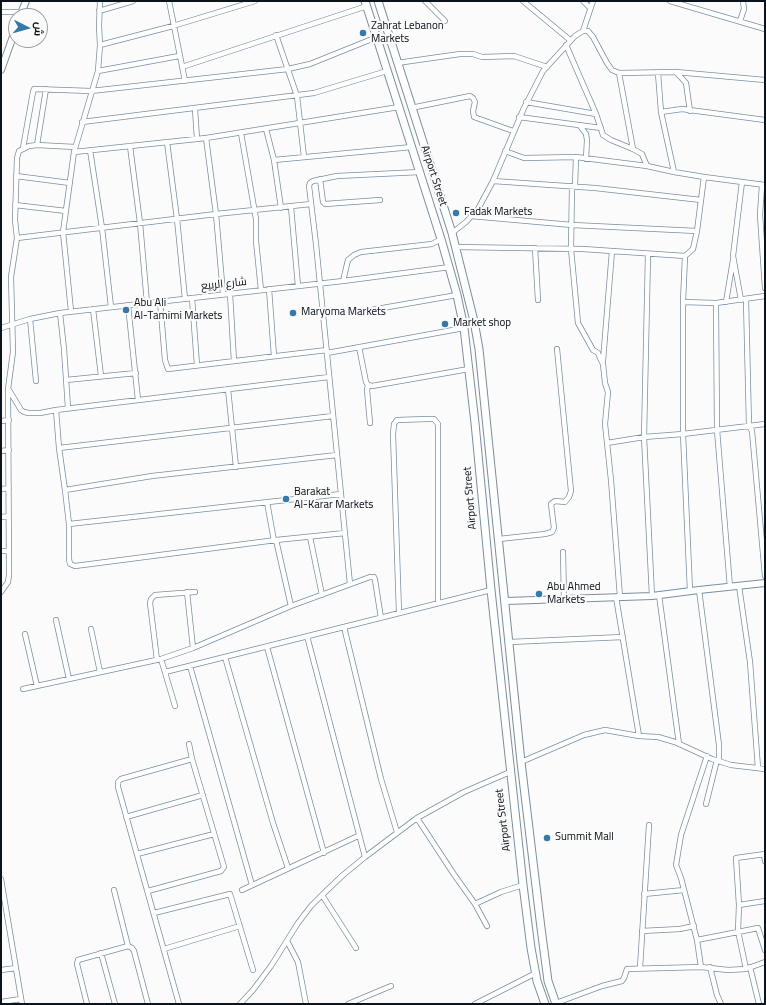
<!DOCTYPE html>
<meta charset="utf-8">
<style>
body{margin:0}
#map{position:relative;width:766px;height:1005px;overflow:hidden;background:#fbfbfb;font-family:Georgia,Cairo,serif}
canvas{display:block}
.frame{position:absolute;inset:0;border:2px solid #0c141b;pointer-events:none}
.north{position:absolute;left:8px;top:8px;width:40px;height:40px;box-sizing:border-box;background:#fbfbfb;border:1px solid #9b9fa1;border-radius:50%;rotate:96deg;font-size:11px;font-weight:700;line-height:16px;text-align:center;color:#0c141b}
.north::after{content:'';display:block;margin:auto;width:14px;height:18px;background:#3379ae;clip-path:polygon(50% 0,100% 100%,50% 72%,0 100%)}
</style>
<div id="map">
<canvas width="766" height="1005"></canvas>
<div class="frame"></div>
<div class="north">ش</div>
</div>
<script>
const g = document.querySelector('canvas').getContext('2d');
g.lineJoin = 'round';
function toPath(rows) {
  const path = new Path2D();
  for (const r of rows) {
    path.moveTo(r[0], r[1]);
    for (let i = 2; i < r.length; i += 2) path.lineTo(r[i], r[i + 1]);
  }
  return path;
}
function trace(path, color, width, dash) {
  g.strokeStyle = color;
  g.lineWidth = width;
  g.lineCap = dash ? 'butt' : 'round';
  g.setLineDash(dash || []);
  g.stroke(path);
}
function write(font, color, halo, rows, align = 'center') {
  g.font = font + ' Georgia,Cairo,serif';
  g.lineWidth = 4;
  g.setLineDash([]);
  g.textBaseline = 'middle';
  g.strokeStyle = halo;
  g.fillStyle = color;
  for (const [text, x, y, turn = 0] of rows) {
    g.save();
    g.translate(x, y);
    g.rotate((+turn || 0) * Math.PI / 180);
    g.textAlign = isNaN(turn) ? turn : align;
    if (halo) g.strokeText(text, 0, 0);
    g.fillText(text, 0, 0);
    g.restore();
  }
}
const street = toPath([
 [169,1,185,81],
 [425,1,445,21],
 [523,1,570,40],
 [583,1,590,8],
 [670,1,765,29],
 [99,11,133,1],
 [1,12,22,12],
 [740,21,744,9,743,1],
 [583,31,593,1],
 [276,35,297,96,304,157],
 [100,45,173,26,255,1],
 [566,45,596,114,603,135,611,140,633,149,642,154,647,166],
 [397,63,460,54,473,54,482,57,514,56,547,67],
 [182,67,367,6],
 [98,71,179,56],
 [676,72,686,83,690,111],
 [619,73,633,149],
 [658,73,661,112,674,172,704,177,765,185],
 [526,102,596,114],
 [411,108,470,96,473,98,475,102,473,111,474,117,513,131],
 [195,109,197,139],
 [661,112,682,109,765,120],
 [519,117,601,128],
 [82,122,314,93,387,71],
 [580,126,586,134,587,140,586,159],
 [266,129,274,160,281,208],
 [241,133,256,219,256,241,261,290],
 [206,138,216,214,223,294],
 [167,142,177,219,185,299],
 [37,145,46,89],
 [130,146,140,223,147,303],
 [23,148,33,92,34,89,91,91,288,69,310,64,377,37],
 [90,150,102,228,111,307],
 [505,151,524,158,576,157,647,166,674,172],
 [74,152,206,138,399,107],
 [274,160,412,147],
 [16,176,70,183],
 [320,179,323,202,325,204,380,200],
 [493,181,595,188,701,200],
 [762,185,760,215,765,288],
 [572,186,571,249,578,323,593,350,598,353,600,358,603,364,605,383,608,392,605,424,611,480,620,597],
 [575,186,576,157],
 [15,205,66,211],
 [291,207,298,286],
 [471,216,572,225,697,231],
 [452,233,466,222,478,209,493,181,524,108,543,71,575,36,583,31,588,31,593,37,607,63,612,70,619,73,676,72,765,80],
 [17,238,216,214,311,204],
 [455,247,583,249,685,256,693,249,697,231,704,177],
 [535,248,538,300],
 [648,254,644,437,652,596],
 [685,256,683,302,683,434,690,591],
 [343,281,348,260,354,255,361,252,423,245,432,244,441,239],
 [269,289,274,356],
 [230,294,234,361],
 [192,298,197,365],
 [741,300,733,256,742,182],
 [746,300,749,426,752,431,765,576],
 [160,301,165,360,168,369,327,350],
 [683,302,716,303,765,296],
 [726,302,733,260],
 [716,303,717,430,730,587],
 [128,305,138,400],
 [93,309,101,376],
 [71,311,63,232,74,152,98,71,100,45,99,26,100,1],
 [60,313,64,349,68,408],
 [354,313,457,295],
 [30,319,36,381],
 [1,328,30,319,60,313,343,281,450,267],
 [359,347,366,382,368,385,372,386,469,369],
 [327,353,464,328],
 [603,361,612,251],
 [66,380,136,373],
 [368,385,367,390,370,423],
 [228,389,236,467],
 [9,390,21,410,24,412,29,413,40,413,56,410,59,448,65,490,152,476,337,455],
 [56,410,329,377],
 [1,421,9,420],
 [607,443,644,437,683,434,765,424],
 [59,448,333,416],
 [1,451,9,450],
 [1,489,9,488],
 [65,490,69,524,69,559,70,564,75,566,276,540,345,533],
 [267,502,274,541],
 [1,517,9,516],
 [69,524,341,494],
 [310,537,322,595],
 [499,539,545,534,552,532,554,528,551,504,555,501,565,502,569,497,571,491,557,349],
 [276,540,291,606],
 [1,551,9,551],
 [563,552,564,599],
 [350,584,316,244,309,186,310,183,313,181,337,176,420,172],
 [739,586,750,662,758,768],
 [699,590,719,745,719,761],
 [1,592,8,582,9,575,8,389,13,352,11,277,17,238,15,220,17,158,19,151,29,146,37,145,75,147],
 [187,592,193,648],
 [659,595,679,744],
 [616,597,639,736],
 [399,613,393,434,394,424,397,420,427,419,434,419,438,424,438,603],
 [56,620,69,679],
 [344,627,381,779,397,832],
 [91,629,100,672],
 [25,634,37,686],
 [307,636,365,857],
 [510,642,623,637],
 [267,647,324,853],
 [225,657,273,823,288,868],
 [161,659,175,706],
 [157,660,150,603,151,599,155,595,195,592],
 [190,666,252,885],
 [165,672,491,590],
 [23,689,161,659,193,648,291,606,370,577,374,577,375,580,381,618],
 [521,762,584,735,605,730,639,736,658,737,675,742,712,759,731,765,765,769],
 [706,804,717,760],
 [126,817,203,795],
 [417,818,453,873,475,904,487,926],
 [137,854,214,834],
 [764,854,765,861],
 [1,879,22,1004],
 [114,890,128,946],
 [242,890,358,836],
 [148,891,221,871,224,867,192,759,189,744],
 [644,894,684,890],
 [322,895,356,948],
 [475,904,501,892,523,885],
 [739,905,765,901],
 [154,913,230,894,253,970],
 [642,931,680,929,694,926],
 [697,940,758,928,765,950],
 [287,941,298,962,306,1004],
 [164,949,240,926],
 [101,953,115,1004],
 [701,967,697,940,681,878,676,865,681,835,707,756],
 [710,967,717,995,721,1004],
 [750,967,759,1004],
 [640,968,649,825],
 [746,969,738,931,739,905,736,858,765,854],
 [1,970,16,968],
 [1,1002,21,999],
 [556,1003,602,986,622,981,624,978,627,969,701,967,728,970,746,969,765,962],
 [87,1004,77,964,78,960,128,946,132,948,134,951,148,1004],
 [179,1004,118,787,118,782,121,779,192,759],
 [240,1004,253,990,271,966,298,923,311,906,322,895,343,875,365,857,417,818,464,792,510,772],
 [348,1004,391,986],
 [475,1004,536,973]
]);
const secondary = toPath([
 [20,16,26,1],
 [1,70,16,28],
 [506,601,652,596,699,590,765,583]
]);
const primary = toPath([
 [365,1,441,239,457,295,464,328,475,423,491,590,523,885,531,948,537,981,545,1004],
 [378,1,452,233,474,321,479,349,521,762,541,928,548,981,556,1004]
]);
const markers = [
 [363,33,4,"#3379ae"],
 [456,213,4,"#3379ae"],
 [126,310,4,"#3379ae"],
 [293,313,4,"#3379ae"],
 [445,324,4,"#3379ae"],
 [286,499,4,"#3379ae"],
 [539,594,4,"#3379ae"],
 [547,838,4,"#3379ae"]
];
const poiNames = [
 ["Zahrat Lebanon",371,27],
 ["Markets",371,40],
 ["Fadak Markets",464,213],
 ["Abu Ali",134,304],
 ["Al-Tamimi Markets",134,317],
 ["Maryoma Markets",301,313],
 ["Market shop",453,324],
 ["Barakat",294,493],
 ["Al-Karar Markets",294,506],
 ["Abu Ahmed",547,588],
 ["Markets",547,601],
 ["Summit Mall",555,838]
];
const streetNames = [
 ["Airport Street",433,176,72],
 ["شارع الربيع",224,285,-6],
 ["Airport Street",471,498,-95],
 ["Airport Street",504,820,-97]
];
trace(street, '#798fa2', 6);
trace(secondary, '#798fa2', 8);
trace(primary, '#798fa2', 9);
trace(street, '#fff', 4.5);
trace(secondary, '#fff', 6);
trace(primary, '#fff', 7);
for (const [x, y, r, color] of markers) {
  const dot = new Path2D();
  dot.arc(x, y, r, 0, 2 * Math.PI);
  g.fillStyle = color;
  g.fill(dot);
  trace(dot, '#fbfbfb', 1.5);
}
write('11px', '#0c141b', '#fbfbfb', poiNames, 'left');
write('11px', '#0c141b', '#fbfbfb', streetNames);
</script>
